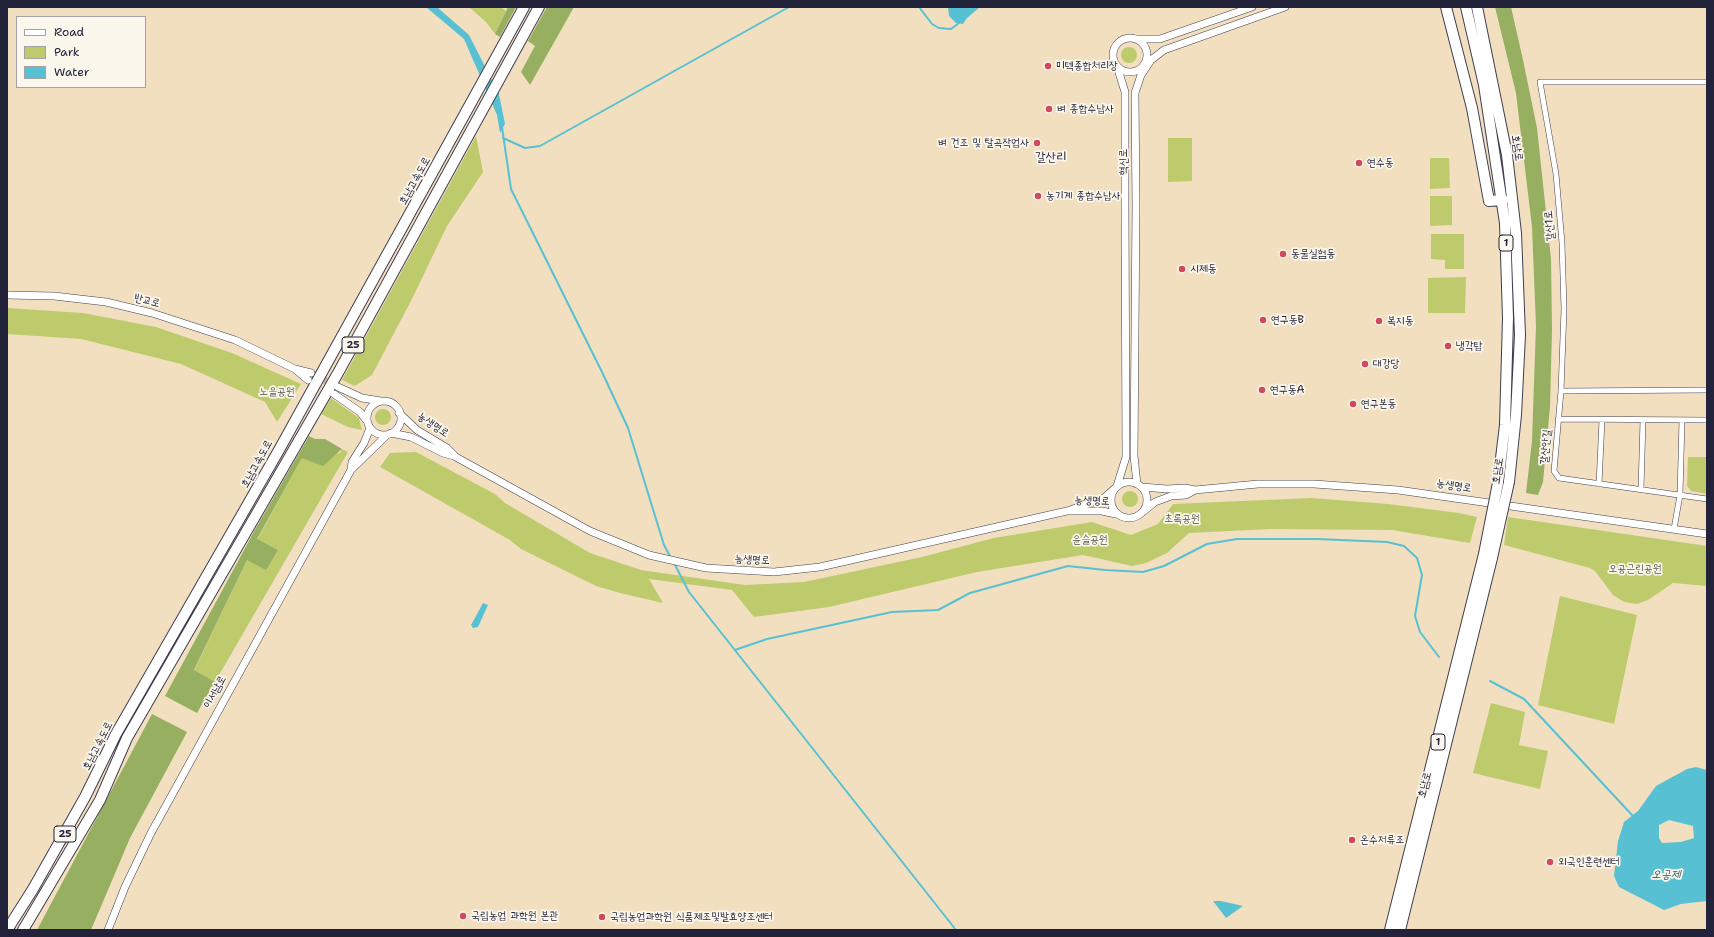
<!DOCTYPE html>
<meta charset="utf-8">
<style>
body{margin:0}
#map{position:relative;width:1714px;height:937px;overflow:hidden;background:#f2dfc0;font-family:"Shantell Sans",sans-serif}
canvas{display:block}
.frame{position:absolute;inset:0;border:8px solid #22223b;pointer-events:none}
.legend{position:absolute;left:16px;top:16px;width:130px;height:72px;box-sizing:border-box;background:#fbf7ec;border:1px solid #a4a2a5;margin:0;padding:5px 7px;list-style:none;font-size:12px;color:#22223b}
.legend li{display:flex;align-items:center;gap:8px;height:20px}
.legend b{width:20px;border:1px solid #a4a2a5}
</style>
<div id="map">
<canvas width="1714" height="937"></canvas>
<div class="frame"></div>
<ul class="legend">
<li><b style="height:5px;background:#fff"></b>Road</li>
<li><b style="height:11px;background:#becb6d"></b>Park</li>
<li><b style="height:11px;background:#57c1d3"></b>Water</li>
</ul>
</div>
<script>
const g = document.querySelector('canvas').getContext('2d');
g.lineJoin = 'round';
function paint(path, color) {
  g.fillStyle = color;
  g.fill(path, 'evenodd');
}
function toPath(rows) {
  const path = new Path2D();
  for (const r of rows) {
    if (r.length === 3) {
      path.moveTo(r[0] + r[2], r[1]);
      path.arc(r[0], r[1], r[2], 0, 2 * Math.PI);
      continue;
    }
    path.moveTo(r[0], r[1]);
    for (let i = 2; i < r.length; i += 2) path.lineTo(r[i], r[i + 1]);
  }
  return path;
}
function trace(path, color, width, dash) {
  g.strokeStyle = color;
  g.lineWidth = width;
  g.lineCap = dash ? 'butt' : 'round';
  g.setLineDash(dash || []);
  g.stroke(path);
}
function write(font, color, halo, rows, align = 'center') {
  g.font = font + ' "Shantell Sans","Poor Story",sans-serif';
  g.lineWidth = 3.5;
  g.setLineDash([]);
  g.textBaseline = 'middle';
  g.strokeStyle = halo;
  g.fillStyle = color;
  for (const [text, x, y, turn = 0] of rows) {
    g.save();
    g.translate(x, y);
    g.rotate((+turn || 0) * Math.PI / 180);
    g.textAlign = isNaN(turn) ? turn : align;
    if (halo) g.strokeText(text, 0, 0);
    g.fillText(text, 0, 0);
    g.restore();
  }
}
const green = toPath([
 [469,7,501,7,506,11,495,34,486,22],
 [1129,55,8],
 [476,136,483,172,447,226,413,297,372,375,355,386,342,380],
 [1168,138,1192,138,1192,181,1168,182],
 [1430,158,1449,158,1450,188,1430,189],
 [1430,196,1452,196,1452,225,1430,226],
 [1431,234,1464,234,1464,269,1445,269,1445,260,1431,259],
 [1466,277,1465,313,1428,313,1428,278],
 [7,308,83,313,156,327,232,353,301,384,277,422,265,402,181,364,81,339,7,334],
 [331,398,359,418,362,430,348,427,321,414],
 [383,417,8],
 [342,449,348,452,215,682,194,671,247,560,278,550,257,540,302,458,340,453],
 [416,452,495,494,505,503,590,553,641,570,745,585,804,582,922,557,994,538,1092,522,1131,535,1158,524,1173,504,1311,498,1388,504,1459,513,1477,517,1470,543,1392,530,1271,529,1189,533,1167,553,1146,563,1132,566,1083,555,977,572,829,607,754,617,732,590,649,579,663,603,620,593,596,586,521,549,510,540,380,467,390,453],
 [1688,457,1707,457,1707,494,1691,491,1687,486],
 [1130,499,8],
 [1508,517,1707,546,1707,586,1673,583,1648,600,1637,604,1624,602,1613,595,1595,571,1590,568,1504,545],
 [1560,596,1637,615,1614,724,1538,705],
 [1491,703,1525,712,1519,745,1548,751,1540,789,1473,773]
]);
const forest = toPath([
 [508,7,516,7,500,37,495,34],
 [547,7,574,7,530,85,521,72,535,46,528,41],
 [1495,7,1511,7,1523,60,1537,128,1551,259,1552,330,1550,407,1543,482,1538,495,1526,493,1532,441,1536,326,1532,227,1516,93],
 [309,436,315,439,325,439,342,449,323,466,302,458,257,539,278,550,266,570,247,560,194,670,215,682,197,713,165,696,256,528],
 [152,714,187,732,130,838,91,930,37,930]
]);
const water = toPath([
 [426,7,437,7,469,35,499,94,505,124,500,133,497,115,464,39],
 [948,7,980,7,967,18,963,24,956,23,949,16],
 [483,603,488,605,478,627,473,628,471,625],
 [1696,767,1707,770,1707,901,1681,904,1664,910,1619,887,1614,876,1618,841,1624,822,1638,811,1656,786,1687,769],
 [1669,820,1693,826,1694,838,1681,842,1662,843,1659,838,1659,825],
 [1213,901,1221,901,1243,906,1226,918]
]);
const stream = toPath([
 [919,7,932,24,939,28,951,29,959,23],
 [502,127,511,189,602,372,628,428,664,545,671,558],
 [503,138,525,148,540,146,789,7],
 [674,563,689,592,956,930],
 [735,650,767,639,892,612,938,610,970,593,1068,566,1105,570,1143,572,1164,566,1207,544,1237,539,1317,539,1387,542,1404,546,1417,558,1422,575,1415,616,1420,632,1439,657],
 [1490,681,1524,699,1632,815]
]);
const secondaryTunnel = toPath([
 [311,373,336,386]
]);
const street = toPath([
 [1707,82,1540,82,1556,174,1562,243,1564,309,1561,391,1554,471,1559,478,1707,499],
 [1561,391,1707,390],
 [1558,419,1707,420],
 [1599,484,1602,420],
 [1641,489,1643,420],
 [1674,529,1680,495,1682,420]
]);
const secondary = toPath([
 [1130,55,17],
 [1136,39,1160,39,1252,7],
 [1117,66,1125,92,1125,209,1126,457,1117,486],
 [7,295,54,296,106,302,152,313,235,340,295,369,311,373],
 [295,369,308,380],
 [338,387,362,398,381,401],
 [334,394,360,412,367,421],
 [384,418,17],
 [399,413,417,430,447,448,454,455],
 [391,433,411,437,443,453,454,456,590,531,649,555,706,568,774,572,820,567,1067,511,1104,498,1114,489],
 [351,469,352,462,364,443,370,428],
 [1129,500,18],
 [1137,484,1134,456,1136,206,1135,93,1141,75,1151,60,1164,50,1285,7],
 [1142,487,1167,489,1185,488,1195,490],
 [1067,511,1102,511,1116,514],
 [1144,511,1155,502,1171,496,1186,495,1195,490,1258,484,1314,484,1398,490,1707,534],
 [108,930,125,887,151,833,351,470,387,435]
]);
const highway = toPath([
 [1446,7,1472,108,1489,201,1503,200],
 [1466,7,1484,85,1505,223,1508,318,1505,425,1498,483],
 [1477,7,1507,155,1516,233,1520,335,1516,415,1509,482],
 [7,930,33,889,85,797,116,734,279,450,524,7],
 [23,930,100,800,127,738,338,373,539,7],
 [1390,930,1484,554],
 [1400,930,1492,558]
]);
const highwayBridge = toPath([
 [1484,554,1498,483],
 [1492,558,1509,482]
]);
const markers = [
 [1048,66,4,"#d1495b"],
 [1049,109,4,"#d1495b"],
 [1037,143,4,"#d1495b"],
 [1359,163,4,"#d1495b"],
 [1038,196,4,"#d1495b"],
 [1283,254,4,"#d1495b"],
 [1182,269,4,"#d1495b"],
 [1263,320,4,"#d1495b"],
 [1379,321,4,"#d1495b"],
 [1448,346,4,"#d1495b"],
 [1365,364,4,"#d1495b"],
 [1262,390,4,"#d1495b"],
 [1353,404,4,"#d1495b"],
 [1352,840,4,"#d1495b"],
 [1550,862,4,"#d1495b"],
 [463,916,4,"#d1495b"],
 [602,917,4,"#d1495b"]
];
const shields = [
 [1506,243,14],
 [353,345,22],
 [1438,742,14],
 [65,834,22]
];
const shieldNames = [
 ["1",1506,243],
 ["25",353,345],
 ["1",1438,742],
 ["25",65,834]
];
const poiNames = [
 ["미텍종합처리장",1056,66],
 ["벼 종합수납사",1057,109],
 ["벼 건조 및 탈곡작업사",1029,143,"right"],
 ["연수동",1367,163],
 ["농기계 종합수납사",1046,196],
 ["동물실험동",1291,254],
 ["시제동",1190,269],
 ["연구동B",1271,320],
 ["복지동",1387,321],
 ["냉각탑",1456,346],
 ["대강당",1373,364],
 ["연구동A",1270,390],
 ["연구본동",1361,404],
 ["온수저류조",1360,840],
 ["외국인훈련센터",1558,862],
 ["국립농업 과학원 본관",471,916],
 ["국립농업과학원 식품제조및발효양조센터",610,917]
];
const streetNames = [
 ["호남로",1517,148,81],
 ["혁신로",1124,162,-91],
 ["호남고속도로",415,181,-61],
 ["갈산1로",1550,226,-95],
 ["반교로",147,301,14],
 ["농생명로",433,425,34],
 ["갈산안길",1546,447,-85],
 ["호남고속도로",257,464,-61],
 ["호남로",1498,471,-82],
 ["농생명로",1454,486,9],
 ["농생명로",1092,501,2],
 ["농생명로",752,560,3],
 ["이서남로",215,692,-61],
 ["호남고속도로",98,746,-63],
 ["호남로",1425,785,-76]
];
const parkNames = [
 ["노을공원",277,392],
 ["초록공원",1182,519],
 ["윤슬공원",1090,540],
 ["오공근린공원",1635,569]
];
const waterNames = [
 ["오공제",1666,875]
];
const quarterNames = [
 ["갈산리",1051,158]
];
paint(green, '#becb6d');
paint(forest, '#96af60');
paint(water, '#57c1d3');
trace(stream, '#57c1d3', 2);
trace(secondaryTunnel, '#c8b9a5', 7, [7, 3.5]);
trace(street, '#413e4f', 6);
trace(secondary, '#413e4f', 8);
trace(highway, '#413e4f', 12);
trace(street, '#fff', 5);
trace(secondary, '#fff', 7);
trace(highway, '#fff', 10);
trace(highwayBridge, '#413e4f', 12, []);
trace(highwayBridge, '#fff', 10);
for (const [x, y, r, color] of markers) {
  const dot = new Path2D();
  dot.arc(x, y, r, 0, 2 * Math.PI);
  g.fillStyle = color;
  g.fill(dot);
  trace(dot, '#fbf7ec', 1.5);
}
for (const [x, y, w] of shields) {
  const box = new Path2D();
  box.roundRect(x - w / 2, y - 8, w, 16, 3);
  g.fillStyle = '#fbf7ec';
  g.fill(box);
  trace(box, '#22223b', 1);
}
write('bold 10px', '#22223b', null, shieldNames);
write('11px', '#22223b', '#fbf7ec', poiNames, 'left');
write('11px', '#22223b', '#fbf7ec', streetNames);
write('11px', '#51554a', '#fbf7ec', parkNames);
write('italic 12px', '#355a70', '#fbf7ec', waterNames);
write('13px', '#22223b', '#fbf7ec', quarterNames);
</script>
